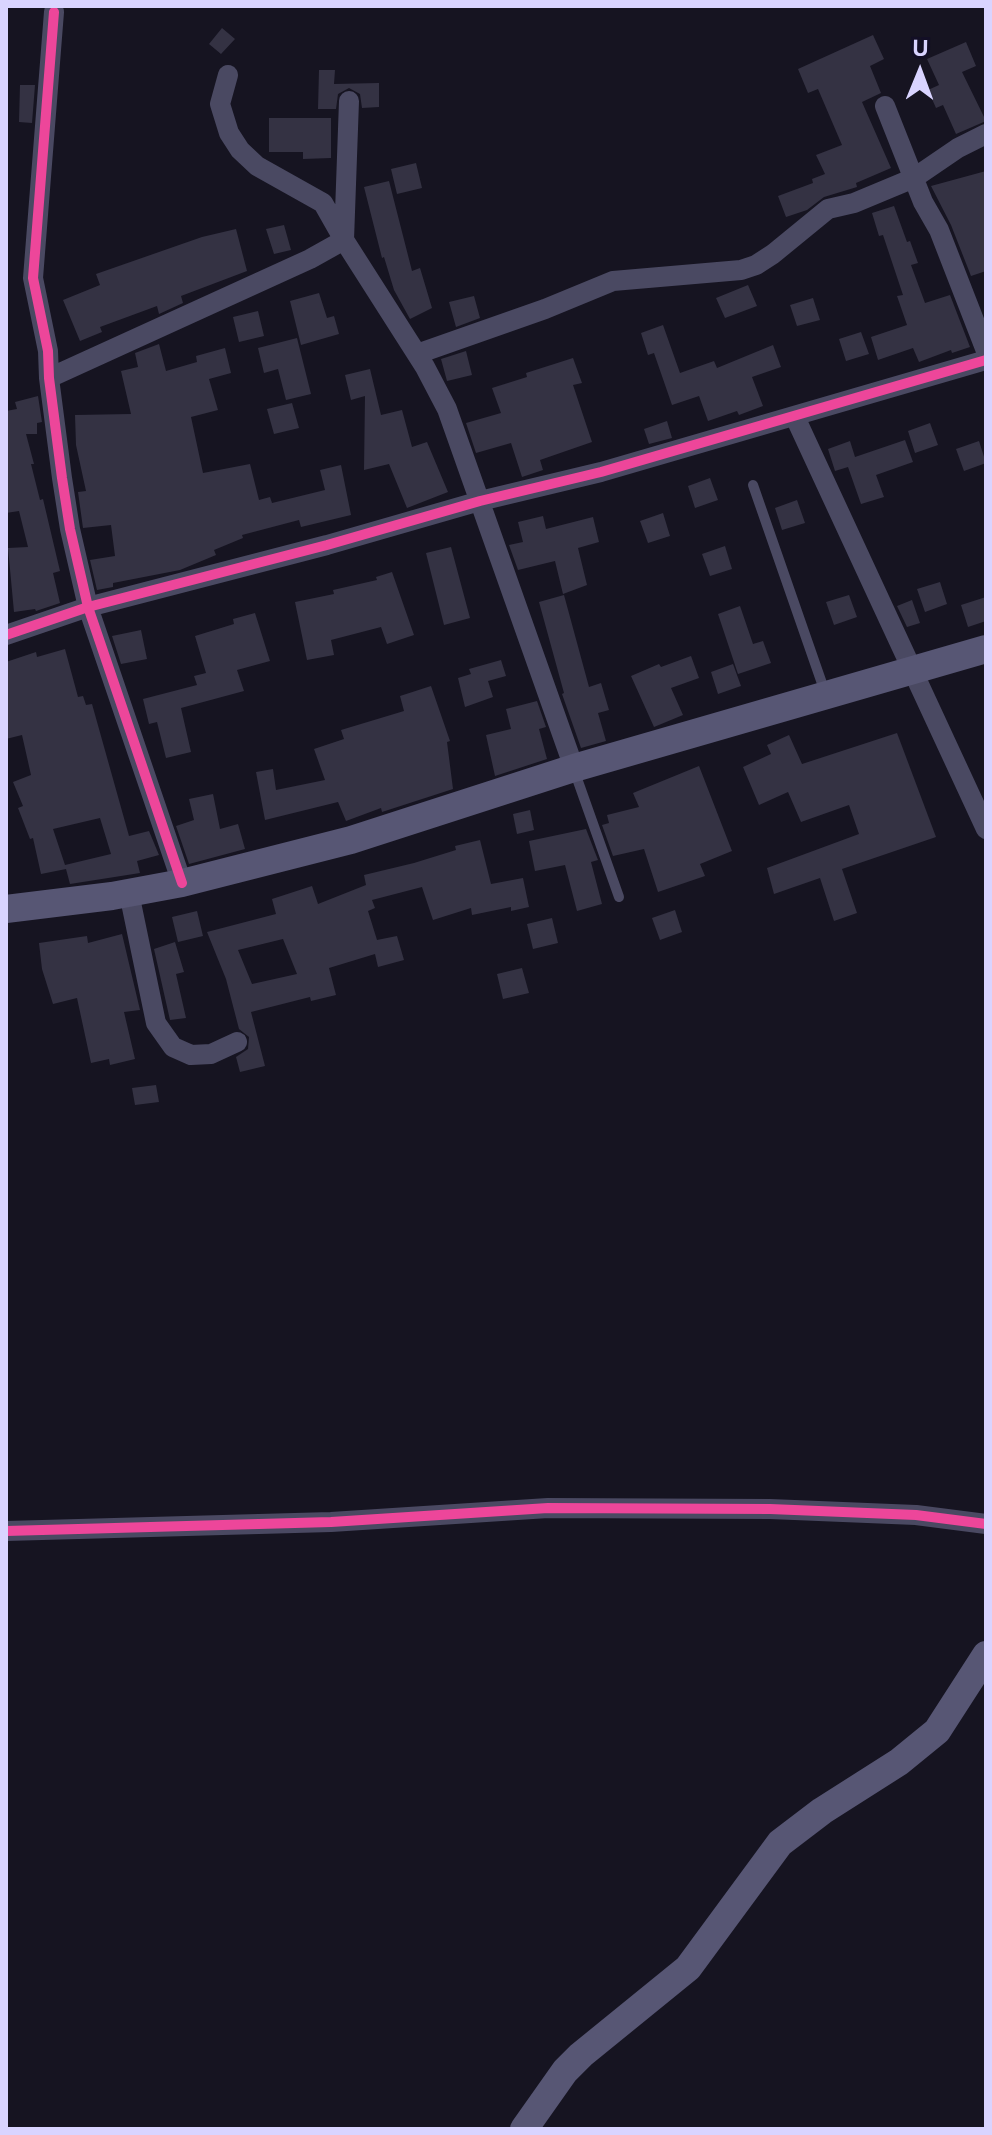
<!DOCTYPE html>
<style>
body{margin:0}
#map{position:relative;width:992px;height:2135px;overflow:hidden;background:#161421;font-family:Inter,sans-serif}
canvas{display:block}
.frame{position:absolute;inset:0;border:8px solid #d9d4ff;pointer-events:none}
.north{position:absolute;left:880px;top:32px;width:80px;height:80px;-webkit-text-stroke:6px #130f26;paint-order:stroke;rotate:1deg;font-size:22px;font-weight:700;line-height:32px;text-align:center;color:#d9d4ff}
.north::after{content:'';display:block;margin:auto;width:28px;height:36px;background:#d9d4ff;clip-path:polygon(50% 0,100% 100%,50% 72%,0 100%)}
</style>
<div id="map">
<canvas width="992" height="2135"></canvas>
<div class="frame"></div>
<div class="north">U</div>
</div>
<script>
const g = document.querySelector('canvas').getContext('2d');
g.lineJoin = 'round';
function paint(path, color) {
  g.fillStyle = color;
  g.fill(path, 'evenodd');
}
function toPath(rows) {
  const path = new Path2D();
  for (const r of rows) {
    path.moveTo(r[0], r[1]);
    for (let i = 2; i < r.length; i += 2) path.lineTo(r[i], r[i + 1]);
  }
  return path;
}
function trace(path, color, width, dash) {
  g.strokeStyle = color;
  g.lineWidth = width;
  g.lineCap = dash ? 'butt' : 'round';
  g.setLineDash(dash || []);
  g.stroke(path);
}
const building = toPath([
 [222,28,235,39,221,54,209,44],
 [873,35,884,59,870,66,881,93,862,102,891,168,856,183,857,187,824,197,807,210,786,217,778,196,813,183,812,179,825,174,816,155,842,145,818,89,808,93,798,69],
 [966,42,976,66,962,72,986,121,956,134,943,105,936,108,928,90,939,85,927,59],
 [319,70,335,70,334,84,379,83,379,107,362,108,360,94,349,88,338,94,336,109,318,109],
 [20,85,35,85,32,123,19,122],
 [269,118,331,118,331,158,303,159,303,152,269,152],
 [416,163,422,188,397,194,391,169],
 [986,171,986,271,971,276,951,225,931,186],
 [389,181,412,271,420,268,432,308,410,319,394,290,384,257,382,258,364,187],
 [894,206,907,242,910,241,918,263,911,265,925,303,950,295,970,347,952,353,951,350,919,362,913,348,878,360,871,337,907,325,897,296,903,295,883,235,879,236,872,213],
 [284,225,291,250,274,254,266,229],
 [236,229,247,271,181,296,183,303,159,314,157,306,100,327,102,332,80,341,63,300,100,285,96,274,202,237],
 [748,285,757,306,725,318,716,298],
 [319,293,327,318,334,316,339,334,301,345,290,301],
 [474,296,480,318,456,327,449,302],
 [813,298,820,320,797,326,790,305],
 [258,311,264,336,239,342,233,317],
 [663,325,680,373,714,361,717,368,773,345,781,367,752,377,763,406,739,415,737,411,708,421,699,396,672,405,654,353,648,355,641,333],
 [861,332,869,354,846,361,839,339],
 [297,338,311,394,286,400,278,369,264,373,258,348],
 [159,344,166,371,197,362,196,356,225,348,231,373,209,379,218,410,191,417,203,473,250,464,259,500,270,497,272,503,325,490,320,470,341,465,351,515,301,527,299,520,242,535,243,538,214,550,216,555,180,570,113,583,113,587,97,590,90,560,115,556,111,525,83,528,78,492,86,491,76,445,75,415,131,414,121,371,138,367,135,353],
 [466,351,472,375,447,381,441,359],
 [573,358,582,383,573,385,592,442,540,460,543,470,522,477,511,443,476,453,466,423,501,413,492,388,527,377,526,373],
 [370,369,381,415,402,410,412,447,427,442,448,492,407,508,389,464,364,470,365,396,351,400,345,375],
 [38,396,42,422,37,423,37,434,26,434,34,464,31,464,40,500,43,499,60,571,53,573,60,603,36,611,35,609,14,612,8,548,28,547,19,511,6,513,6,411,17,409,15,402],
 [292,403,299,428,274,434,267,409],
 [667,421,672,438,649,444,644,429],
 [930,423,938,445,915,453,908,431],
 [905,440,913,462,876,475,884,497,861,504,848,467,835,471,828,449,850,441,855,457],
 [979,441,986,463,964,471,956,449],
 [710,478,718,500,695,508,688,486],
 [797,500,805,523,782,530,775,508],
 [663,513,670,536,648,543,640,521],
 [543,516,546,529,593,517,599,542,578,548,587,585,563,594,555,561,518,570,509,545,523,542,518,522],
 [725,546,732,569,710,576,702,554],
 [451,547,470,618,444,625,426,553],
 [392,572,414,635,387,644,381,627,331,640,334,655,307,660,295,602,334,594,333,590,377,580,376,577],
 [940,582,947,604,925,612,917,589],
 [564,595,589,687,601,683,609,710,598,713,606,741,581,748,562,694,564,693,539,602],
 [849,595,857,617,834,625,826,602],
 [986,597,986,621,968,627,961,605],
 [912,600,920,623,907,627,897,606],
 [740,606,753,644,763,641,771,663,738,674,718,614],
 [255,613,270,661,237,670,244,691,181,708,191,752,166,758,157,722,149,724,143,699,197,685,194,676,206,673,195,636,234,624,233,619],
 [141,630,147,659,121,664,112,636],
 [65,649,78,697,83,696,86,705,92,704,129,836,149,831,159,855,137,861,140,873,70,884,66,869,41,874,33,838,30,839,18,808,23,806,13,782,31,775,22,735,6,739,6,662,36,652,37,657],
 [100,818,111,854,65,865,66,868,53,829],
 [691,656,699,678,671,688,683,715,654,727,631,676,659,664,661,667],
 [501,660,506,676,488,681,493,697,465,707,458,678,471,674,469,669],
 [733,664,741,686,718,694,711,672],
 [431,686,450,741,447,742,453,789,382,812,381,808,346,821,338,802,265,820,256,772,273,769,276,790,325,780,314,749,344,739,341,730,404,711,400,696],
 [537,701,546,727,539,729,547,759,495,776,486,735,511,729,506,709],
 [897,733,936,837,842,869,857,913,834,921,820,878,774,894,767,868,859,834,849,805,801,822,788,792,759,805,743,767,771,754,767,745,789,735,802,764],
 [699,766,732,851,700,864,705,876,658,892,644,849,613,856,602,825,609,823,607,815,639,807,633,793],
 [213,794,220,829,238,824,245,849,189,864,176,826,194,820,189,799],
 [530,810,534,830,517,834,513,814],
 [586,829,598,860,591,862,602,904,577,911,565,865,535,871,529,841],
 [480,840,491,884,523,878,529,907,511,911,511,907,472,915,471,908,433,920,422,887,372,900,375,908,368,911,377,940,397,936,404,960,378,967,375,954,329,968,336,995,311,1001,310,997,251,1012,265,1066,240,1072,236,1057,248,1049,249,1037,239,1029,226,979,207,932,276,914,272,899,312,886,318,904,366,885,364,875,414,863,456,850,455,846],
 [283,939,297,974,252,984,238,950],
 [675,910,682,932,660,940,652,918],
 [197,911,203,936,178,942,172,917],
 [552,918,558,943,533,949,527,924],
 [122,934,140,1010,124,1012,135,1059,110,1065,109,1059,91,1063,77,998,53,1004,42,969,39,943,87,936,88,943],
 [175,942,184,972,176,974,186,1018,170,1020,154,949],
 [522,968,529,993,503,999,497,974],
 [156,1085,159,1102,135,1105,132,1088]
]);
const lane = toPath([
 [753,485,825,692],
 [574,770,619,897]
]);
const street = toPath([
 [54,12,33,278,48,351,49,378,62,478,70,529,88,607,182,883],
 [349,101,344,240,425,367,447,409,574,768],
 [885,106,923,202,939,230,986,351],
 [417,354,545,309,613,281,741,270,756,265,773,254,828,209,854,203,914,178,958,148,986,134],
 [49,378,310,259,344,240,323,203,257,166,240,150,229,133,220,104,228,75],
 [795,417,986,829],
 [6,635,88,607,327,545,480,501,601,472,986,360],
 [129,893,156,1023,173,1047,191,1055,211,1054,237,1042],
 [6,1531,331,1522,548,1508,770,1509,916,1515,986,1524]
]);
const secondary = toPath([
 [6,909,112,896,182,883,351,840,574,768,986,649],
 [524,2129,565,2071,581,2055,688,1968,780,1843,822,1811,899,1762,937,1731,986,1655]
]);
const cycleway = toPath([
 [54,12,33,278,48,351,49,378,62,478,70,529,88,607,182,883],
 [6,635,88,607,327,545,480,501,601,472,986,360],
 [6,1531,331,1522,548,1508,770,1509,916,1515,986,1524]
]);
paint(building, '#343243');
trace(lane, '#4a4962', 10);
trace(street, '#4a4962', 20);
trace(secondary, '#575674', 28);
trace(cycleway, '#ed469a', 10);
</script>
